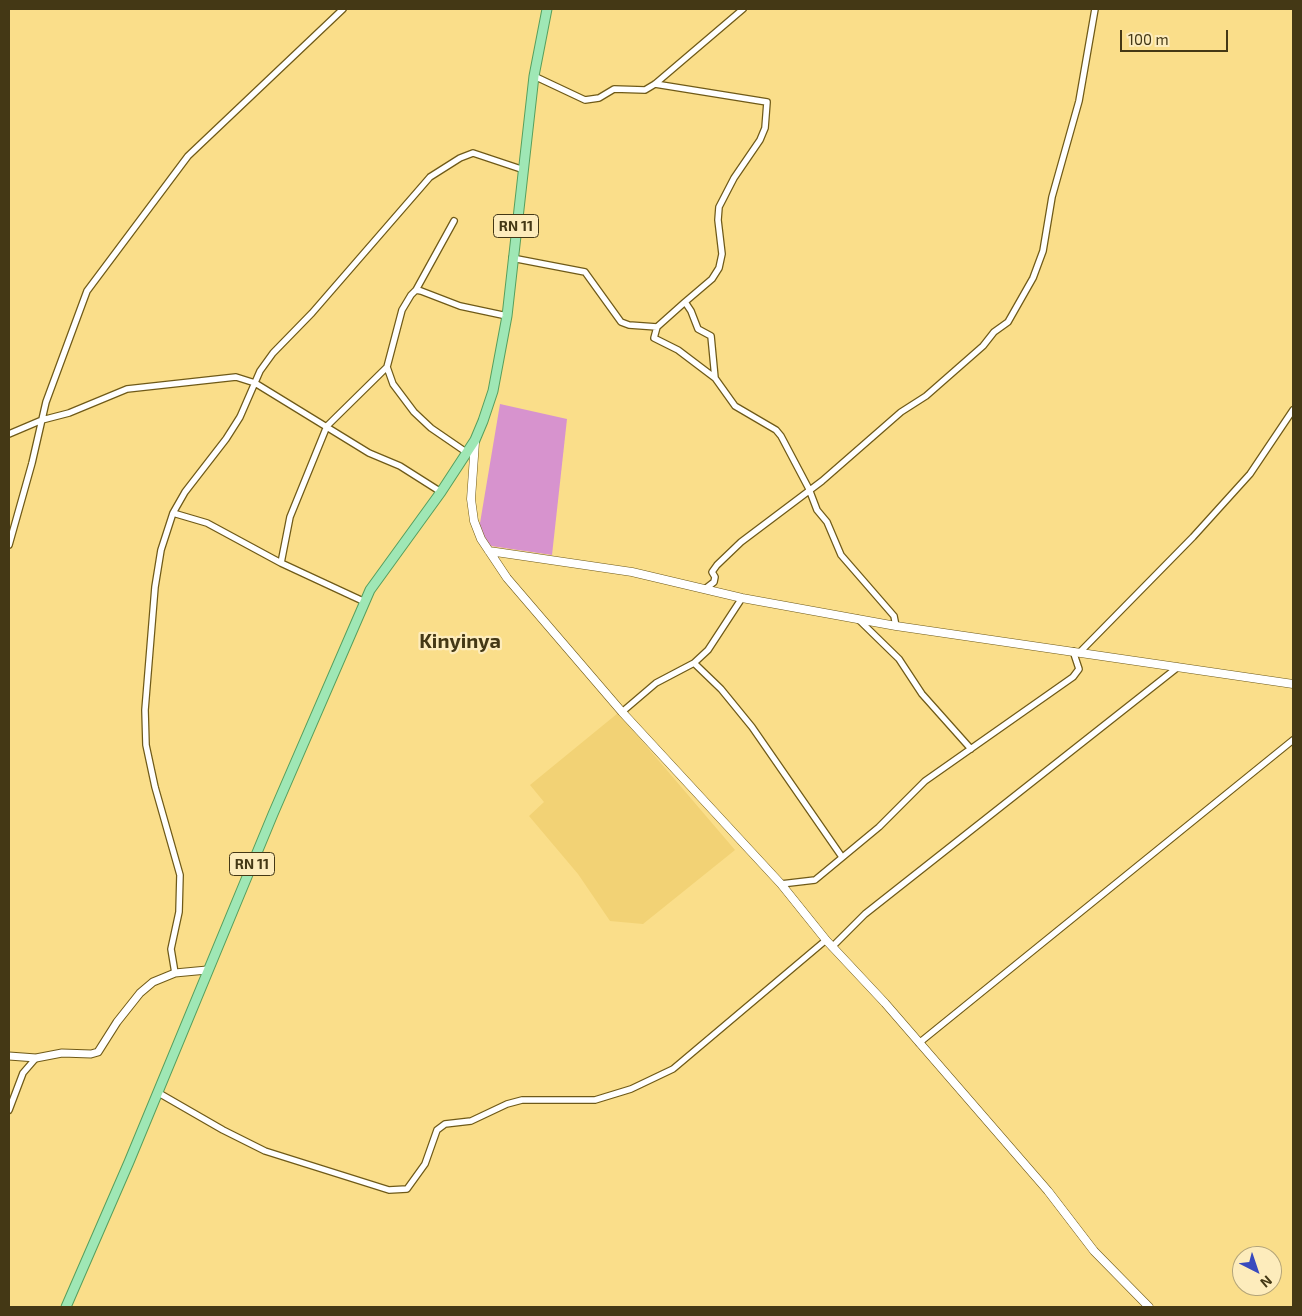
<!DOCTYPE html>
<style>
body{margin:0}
#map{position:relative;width:1302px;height:1316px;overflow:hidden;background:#fade8a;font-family:"Exo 2",sans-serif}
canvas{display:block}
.frame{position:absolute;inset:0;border:10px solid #443815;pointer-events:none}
.north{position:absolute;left:1232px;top:1246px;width:50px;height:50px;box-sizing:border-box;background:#fdecbc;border:1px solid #b3a479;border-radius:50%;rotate:139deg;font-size:14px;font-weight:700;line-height:20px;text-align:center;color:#443815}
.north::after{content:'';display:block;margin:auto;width:18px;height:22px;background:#394abd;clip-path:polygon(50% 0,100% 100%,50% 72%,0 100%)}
.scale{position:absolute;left:1120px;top:30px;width:108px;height:22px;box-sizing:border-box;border:2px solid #443815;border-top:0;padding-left:6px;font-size:15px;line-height:18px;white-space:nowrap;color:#443815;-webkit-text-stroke:4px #fdecbc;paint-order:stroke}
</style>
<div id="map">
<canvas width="1302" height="1316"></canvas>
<div class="frame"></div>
<div class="north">N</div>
<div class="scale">100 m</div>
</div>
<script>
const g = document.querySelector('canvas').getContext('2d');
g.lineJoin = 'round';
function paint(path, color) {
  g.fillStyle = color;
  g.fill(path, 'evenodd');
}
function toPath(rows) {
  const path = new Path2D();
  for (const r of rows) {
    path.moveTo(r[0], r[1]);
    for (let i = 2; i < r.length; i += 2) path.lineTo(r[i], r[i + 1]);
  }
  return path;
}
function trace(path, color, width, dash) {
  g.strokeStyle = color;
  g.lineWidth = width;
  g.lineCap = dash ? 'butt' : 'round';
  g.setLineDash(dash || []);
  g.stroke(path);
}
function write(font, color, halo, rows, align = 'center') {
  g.font = font + ' "Exo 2",sans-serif';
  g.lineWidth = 4.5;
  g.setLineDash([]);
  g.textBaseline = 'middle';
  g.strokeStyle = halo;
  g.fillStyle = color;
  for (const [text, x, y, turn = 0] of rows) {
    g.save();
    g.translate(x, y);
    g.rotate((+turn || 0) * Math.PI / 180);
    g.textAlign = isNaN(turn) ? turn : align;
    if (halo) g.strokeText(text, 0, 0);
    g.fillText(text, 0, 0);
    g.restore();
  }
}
const built = toPath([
 [618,713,735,850,643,924,610,921,578,874,529,816,544,802,530,785]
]);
const green = toPath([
 [500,404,567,419,552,555,491,546,479,529]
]);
const minor = toPath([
 [534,76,585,100,599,98,614,89,645,90,655,84,743,9],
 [655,84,767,102,765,128,760,140,734,178,719,207,718,220,722,254,719,268,712,279,685,302,691,311,698,329,711,336,715,378,735,406,776,430,781,436,809,489,817,510,827,522,841,555,894,616,896,626],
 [512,258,585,272,621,322,629,325,657,327],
 [416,290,454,221],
 [685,302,657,327,654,338,678,350,715,378],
 [387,367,393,384,414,412,431,428,466,452],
 [9,434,42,420,69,413,127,389,236,377,255,383,369,453,400,466,441,492],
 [173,513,207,523,281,563,365,602],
 [9,545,32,463,46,402,87,291,188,156,343,9],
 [281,563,290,517,327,426,387,367,402,310,411,295,416,290,421,291,460,306,507,316],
 [705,589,714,582,715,577,712,572,717,565,741,542,822,481,901,412,926,396,983,346,994,332,1008,322,1033,278,1043,251,1052,197,1079,101,1095,9],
 [858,619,899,659,922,694,971,749],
 [1080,652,1193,537,1250,474,1293,410],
 [694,663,721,689,752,727,842,857],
 [622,712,656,683,694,663,708,650,742,598],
 [781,884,815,880,879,827,925,781,1073,677,1079,669,1073,651],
 [832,947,865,914,1178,667],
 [175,973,171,949,179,912,180,875,155,787,146,745,145,710,155,587,161,550,173,513,185,492,226,439,240,417,260,371,273,353,312,313,430,177,460,158,473,153,524,170],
 [919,1043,1293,740],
 [157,1092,223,1130,265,1151,389,1190,407,1189,425,1164,437,1130,445,1124,471,1121,507,1104,522,1100,595,1100,631,1089,673,1069,826,940],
 [9,1110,23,1073,36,1058]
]);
const tertiary = toPath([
 [9,1056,36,1058,62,1053,91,1054,98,1052,117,1022,140,993,153,982,175,973,207,970]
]);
const secondary = toPath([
 [475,442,471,499,474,521,481,539,507,578,622,712,781,884,826,940,885,1003,1048,1191,1094,1251,1149,1307],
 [489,551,632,572,742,598,896,626,1293,684]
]);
const primary = toPath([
 [66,1307,129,1162,273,814,370,590,441,492,475,440,483,421,493,391,507,316,534,76,547,9]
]);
const shields = [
 [516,226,45],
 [252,864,45]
];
const shieldNames = [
 ["RN 11",516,226],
 ["RN 11",252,864]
];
const districtNames = [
 ["Kinyinya",460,641]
];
paint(built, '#f2d275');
paint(green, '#d793ce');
trace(minor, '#6f5a18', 8);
trace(tertiary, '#6f5a18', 9);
trace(secondary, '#6f5a18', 9);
trace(primary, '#569f5d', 11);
trace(minor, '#fff', 5.5);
trace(tertiary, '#fff', 7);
trace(secondary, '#fff', 8);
trace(primary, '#9fe7b5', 9);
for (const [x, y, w] of shields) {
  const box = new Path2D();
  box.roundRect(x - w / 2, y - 11.5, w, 23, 4);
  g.fillStyle = '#fdecbc';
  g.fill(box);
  trace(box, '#443815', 1);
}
write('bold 14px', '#443815', null, shieldNames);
write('bold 20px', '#443815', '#fdecbc', districtNames);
</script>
